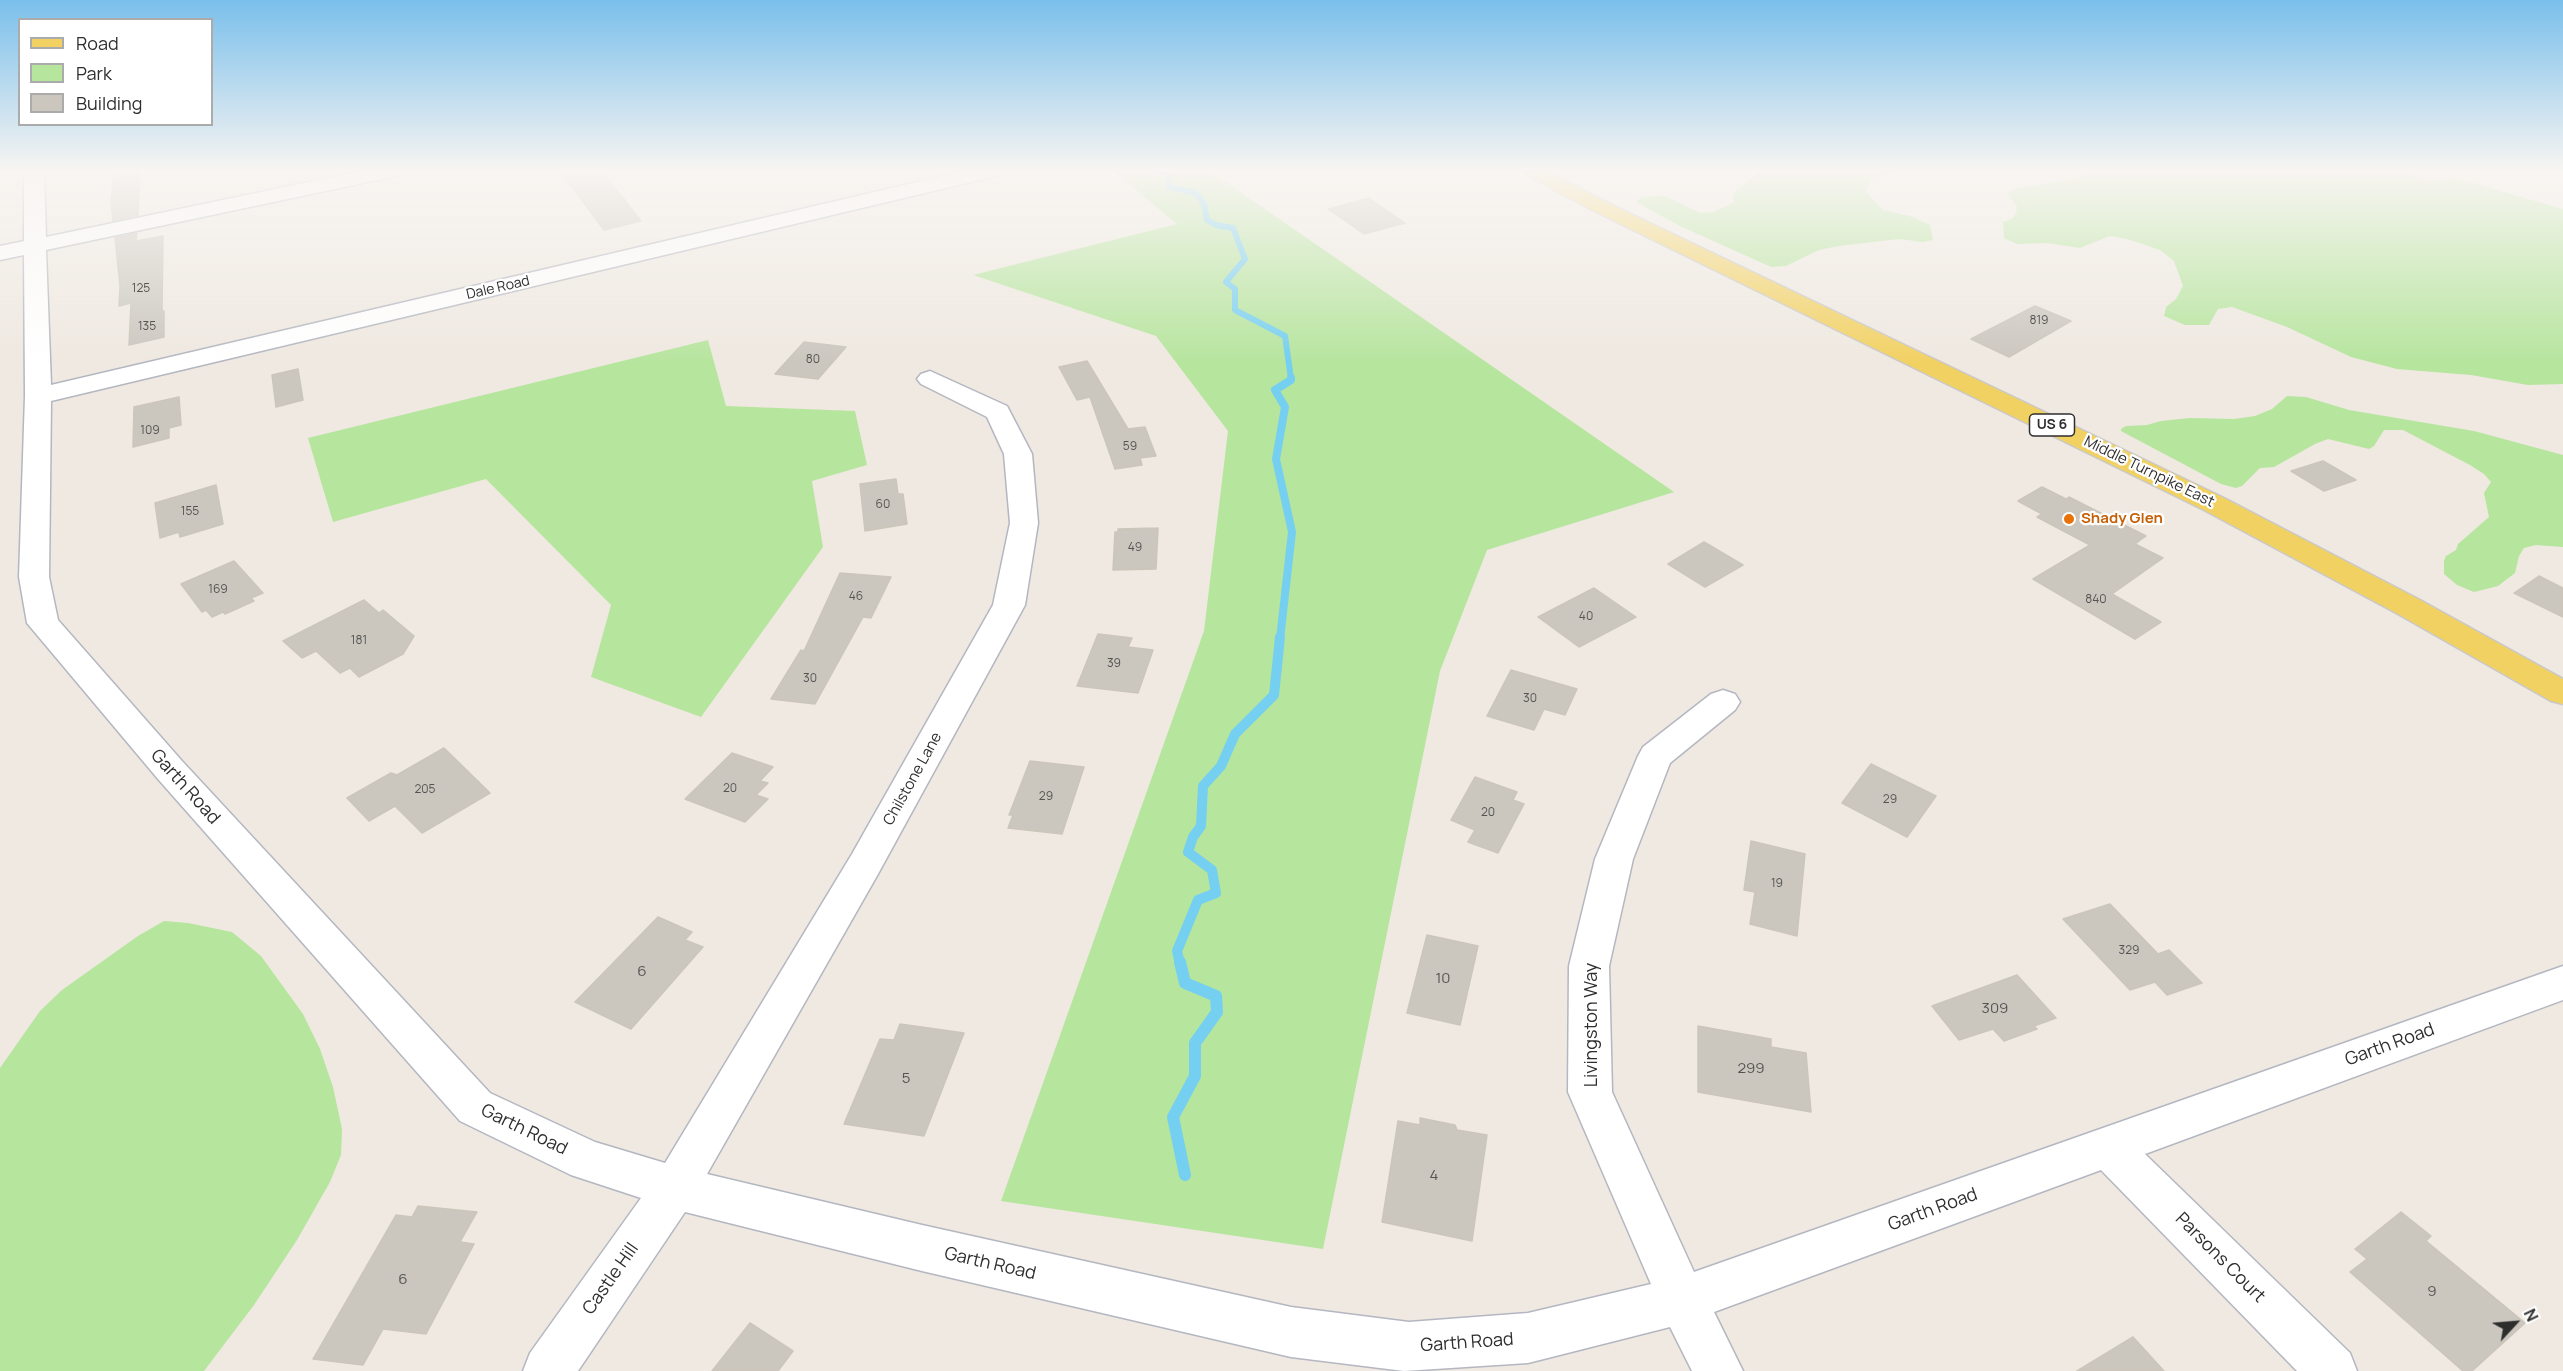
<!DOCTYPE html>
<style>
body{margin:0}
#map{position:relative;width:2563px;height:1371px;overflow:hidden;background:#efe9e1;font-family:Manrope,sans-serif}
canvas{display:block}
.legend{position:absolute;left:18px;top:18px;width:195px;height:108px;box-sizing:border-box;background:#fff;border:2px solid #ababab;margin:0;padding:8px 10px;list-style:none;font-size:18px;color:#2e2e2e}
.legend li{display:flex;align-items:center;gap:12px;height:30px}
.legend b{width:30px;border:2px solid #ababab}
.north{position:absolute;left:2485px;top:1293px;width:60px;height:60px;-webkit-text-stroke:4px #fff;paint-order:stroke;rotate:64deg;font-size:16px;font-weight:700;line-height:24px;text-align:center;color:#2e2e2e}
.north::after{content:'';display:block;margin:auto;width:21px;height:27px;background:#2e2e2e;clip-path:polygon(50% 0,100% 100%,50% 72%,0 100%)}
</style>
<div id="map">
<canvas width="2563" height="1371"></canvas>
<ul class="legend">
<li><b style="height:8px;background:#f2d163"></b>Road</li>
<li><b style="height:16px;background:#b6e59e"></b>Park</li>
<li><b style="height:16px;background:#cbc7bf"></b>Building</li>
</ul>
<div class="north">N</div>
</div>
<script>
const g = document.querySelector('canvas').getContext('2d');
g.lineJoin = 'round';
function paint(path, color) {
  g.fillStyle = color;
  g.fill(path, 'evenodd');
}
function toPath(rows) {
  const path = new Path2D();
  for (const r of rows) {
    path.moveTo(r[0], r[1]);
    for (let i = 2; i < r.length; i += 2) path.lineTo(r[i], r[i + 1]);
  }
  return path;
}
function trace(path, color, width, dash) {
  g.strokeStyle = color;
  g.lineWidth = width;
  g.lineCap = dash ? 'butt' : 'round';
  g.setLineDash(dash || []);
  g.stroke(path);
}
function write(font, color, halo, rows, align = 'center') {
  g.font = font + ' Manrope,sans-serif';
  g.lineWidth = 4.5;
  g.setLineDash([]);
  g.textBaseline = 'middle';
  g.strokeStyle = halo;
  g.fillStyle = color;
  for (const [text, x, y, turn = 0] of rows) {
    g.save();
    g.translate(x, y);
    g.rotate((+turn || 0) * Math.PI / 180);
    g.textAlign = isNaN(turn) ? turn : align;
    if (halo) g.strokeText(text, 0, 0);
    g.fillText(text, 0, 0);
    g.restore();
  }
}
const green = toPath([
 [1113,171,1210,171,1674,492,1487,550,1440,671,1323,1249,1001,1201,1204,631,1228,431,1156,336,973,275,1177,224],
 [1760,171,1898,171,1871,180,1866,192,1883,210,1913,217,1930,225,1933,240,1923,242,1899,239,1839,246,1819,250,1786,266,1771,267,1680,226,1636,202,1641,198,1663,195,1700,213,1714,212,1734,202,1733,195,1736,190],
 [2092,171,2399,171,2432,181,2453,177,2563,209,2563,384,2528,385,2471,375,2397,369,2351,357,2287,327,2232,307,2218,309,2209,325,2185,325,2164,316,2166,307,2176,299,2183,286,2174,261,2160,250,2127,239,2110,236,2080,248,2047,243,2017,244,2004,238,2003,222,2012,219,2016,213,2017,207,2008,193,2013,189,2070,179],
 [708,340,726,406,855,411,867,465,812,481,823,547,701,717,591,677,611,605,486,479,333,522,308,438],
 [2287,396,2306,397,2349,410,2474,431,2563,455,2563,547,2536,545,2524,548,2519,556,2515,573,2498,586,2474,592,2457,585,2444,574,2444,561,2446,556,2456,550,2458,544,2489,517,2484,493,2491,482,2484,474,2470,465,2403,430,2384,430,2374,446,2369,449,2328,439,2315,444,2274,467,2260,468,2242,486,2236,488,2221,484,2121,431,2121,429,2126,426,2147,425,2161,421,2190,418,2234,419,2255,416,2272,409],
 [164,921,188,923,232,932,261,956,303,1014,320,1049,333,1087,342,1129,341,1155,330,1182,297,1240,254,1305,204,1371,0,1371,0,1068,40,1011,62,990,138,936]
]);
const streamFar3 = toPath([
 [1159,171,1168,174,1169,187,1196,193,1204,204,1207,220,1216,225,1233,228,1245,259,1226,282,1235,289,1235,310,1285,336,1291,379]
]);
const streamFar2 = toPath([
 [1280,639,1292,532,1276,459,1285,407,1275,390,1291,380,1291,378]
]);
const streamFar1 = toPath([
 [1180,964,1177,951,1198,900,1216,893,1212,870,1188,852,1193,837,1201,826,1203,786,1221,766,1235,734,1274,695,1280,637]
]);
const stream = toPath([
 [1180,962,1185,983,1216,996,1217,1012,1195,1043,1195,1076,1173,1117,1185,1175]
]);
const building = toPath([
 [114,171,140,171,138,215,113,221,111,202,114,171],
 [560,171,602,171,641,221,604,230,560,171],
 [1369,198,1405,223,1364,234,1328,209,1369,198],
 [137,233,136,241,163,236,162,311,164,311,164,337,129,345,131,303,119,306,120,286,115,238,137,233],
 [2035,306,2071,321,2009,357,1971,339,2035,306],
 [804,342,846,347,818,379,775,374,804,342],
 [1087,361,1128,429,1145,427,1156,456,1140,458,1142,465,1115,469,1090,397,1077,400,1059,367,1087,361],
 [298,369,303,400,276,407,272,375,298,369],
 [179,397,181,425,169,428,169,438,133,447,134,407,179,397],
 [2323,461,2356,480,2324,491,2291,471,2323,461],
 [896,479,898,494,903,494,907,524,865,531,860,484,896,479],
 [216,485,223,524,180,537,179,532,160,538,155,503,216,485],
 [2042,487,2066,499,2069,497,2146,536,2135,544,2163,558,2112,594,2161,622,2135,639,2033,579,2090,545,2037,517,2042,514,2018,501,2042,487],
 [1158,528,1156,569,1113,570,1115,532,1118,532,1118,529,1158,528],
 [1704,542,1743,565,1705,587,1668,564,1704,542],
 [234,561,263,593,251,598,254,601,225,614,223,612,212,617,206,610,202,612,181,584,234,561],
 [840,573,891,577,871,618,863,617,815,704,771,699,801,650,804,651,840,573],
 [2539,576,2563,588,2563,617,2514,593,2539,576],
 [1594,588,1636,617,1579,647,1538,617,1594,588],
 [364,600,379,613,383,610,414,636,403,654,359,677,350,668,340,673,316,651,302,658,283,641,364,600],
 [1098,634,1132,638,1128,647,1153,650,1138,693,1077,686,1098,634],
 [1511,670,1577,689,1565,715,1544,709,1534,730,1487,716,1511,670],
 [444,748,490,793,422,833,395,806,369,821,347,798,391,773,397,775,444,748],
 [732,753,773,767,760,781,768,783,756,795,768,799,745,822,685,799,732,753],
 [1030,761,1084,767,1062,834,1008,828,1013,815,1009,815,1030,761],
 [1871,764,1936,796,1907,837,1842,803,1871,764],
 [1475,777,1517,792,1513,800,1524,804,1498,853,1468,842,1475,830,1451,820,1475,777],
 [1751,841,1805,854,1797,936,1750,924,1755,892,1744,890,1751,841],
 [2110,904,2158,954,2169,950,2202,983,2167,995,2155,982,2130,990,2063,919,2110,904],
 [658,917,692,932,685,940,703,947,631,1029,575,1002,658,917],
 [1427,935,1478,946,1460,1025,1407,1013,1427,935],
 [2017,975,2056,1018,2034,1026,2037,1029,2004,1041,1993,1029,1959,1040,1932,1006,2017,975],
 [900,1024,964,1033,924,1136,844,1124,880,1039,894,1040,900,1024],
 [1698,1026,1771,1039,1771,1047,1806,1053,1811,1112,1698,1092,1698,1026],
 [1420,1118,1455,1125,1457,1130,1487,1135,1472,1241,1382,1222,1398,1121,1420,1125,1420,1118],
 [418,1206,477,1212,460,1242,474,1244,426,1334,383,1329,363,1365,313,1359,396,1215,412,1217,418,1206],
 [2401,1212,2431,1236,2426,1241,2525,1323,2472,1371,2463,1371,2350,1272,2367,1259,2355,1249,2401,1212],
 [750,1323,793,1351,778,1371,712,1371,750,1323],
 [2133,1337,2164,1371,2077,1371,2133,1337]
]);
const minor = toPath([
 [24,171,44,171,46,237,361,171,402,171,399,175,392,177,46,250,51,385,964,171,1002,171,999,175,992,177,51,401,49,577,58,620,182,761,490,1093,595,1142,665,1163,852,854,993,605,1010,523,1004,454,987,417,921,384,917,379,921,374,930,371,1007,406,1032,454,1038,523,1025,605,878,874,707,1174,922,1225,1291,1307,1409,1322,1528,1313,1651,1284,1568,1092,1569,966,1595,859,1638,756,1643,747,1711,694,1723,690,1735,694,1740,702,1735,710,1670,763,1633,859,1609,966,1612,1092,1694,1272,2563,966,2563,1000,2145,1154,2350,1353,2357,1371,2297,1371,2101,1170,1714,1312,1743,1371,1692,1371,1670,1327,1528,1363,1404,1371,1291,1357,922,1271,685,1212,578,1371,523,1371,530,1353,641,1198,571,1175,460,1121,158,779,27,623,19,577,25,396,24,255,0,260,0,246,24,241,24,171]
]);
const major = toPath([
 [1523,171,1549,171,1604,201,2224,498,2420,600,2563,679,2563,704,2551,701,2398,614,2204,510,1590,209,1526,175,1523,171]
]);
const markers = [
 [2069,519,6,"#e8710a"]
];
const numberNames = [
 ["125",141,289],
 ["819",2039,321],
 ["135",147,327],
 ["80",813,360],
 ["109",150,431],
 ["59",1130,447],
 ["60",883,505],
 ["155",190,512],
 ["49",1135,548],
 ["169",218,590],
 ["46",856,597],
 ["840",2096,600],
 ["40",1586,617],
 ["181",359,641],
 ["39",1114,664],
 ["30",810,679],
 ["30",1530,699],
 ["20",730,789],
 ["205",425,790],
 ["29",1046,797],
 ["29",1890,800],
 ["20",1488,813],
 ["19",1777,884],
 ["329",2129,951]
];
const farStreetnames = [
 ["Dale Road",498,288,-13]
];
const shields = [
 [2052,425,45]
];
const shieldNames = [
 ["US 6",2052,425]
];
const streetNames = [
 ["Middle Turnpike East",2149,472,26],
 ["Chilstone Lane",913,779,-61]
];
const foodNames = [
 ["Shady Glen",2081,519]
];
const nearNumbernames = [
 ["6",642,972],
 ["10",1443,979],
 ["309",1995,1009],
 ["299",1751,1069],
 ["5",906,1079],
 ["4",1434,1176],
 ["6",403,1280],
 ["9",2432,1292]
];
const nearStreetnames = [
 ["Garth Road",185,787,48],
 ["Livingston Way",1592,1025,-90],
 ["Garth Road",2390,1045,-20],
 ["Garth Road",524,1130,26],
 ["Garth Road",1933,1210,-20],
 ["Parsons Court",2220,1258,45],
 ["Garth Road",990,1264,13],
 ["Castle Hill",611,1279,-55],
 ["Garth Road",1467,1343,-4]
];
paint(green, '#b6e59e');
trace(streamFar3, '#75cff0', 6);
trace(streamFar2, '#75cff0', 8);
trace(streamFar1, '#75cff0', 10);
trace(stream, '#75cff0', 12);
paint(building, '#cbc7bf');
trace(building, '#cbc5ba', 1.5);
trace(minor, '#b4b7c1', 3);
trace(major, '#c9c9c9', 3);
paint(minor, '#fff');
paint(major, '#f2d163');
const sky = g.createLinearGradient(0, 0, 0, 363);
sky.addColorStop(0, '#7abfeb');
sky.addColorStop(0.47, '#f8f5f2');
sky.addColorStop(1, '#f8f5f200');
g.fillStyle = sky;
g.fillRect(0, 0, 2563, 363);
for (const [x, y, r, color] of markers) {
  const dot = new Path2D();
  dot.arc(x, y, r, 0, 2 * Math.PI);
  g.fillStyle = color;
  g.fill(dot);
  trace(dot, '#fff', 2);
}
write('12px', '#555452', null, numberNames);
write('14px', '#2e2e2e', '#fff', farStreetnames);
for (const [x, y, w] of shields) {
  const box = new Path2D();
  box.roundRect(x - w / 2, y - 11, w, 22, 4.5);
  g.fillStyle = '#fff';
  g.fill(box);
  trace(box, '#2e2e2e', 1.5);
}
write('bold 14px', '#2e2e2e', null, shieldNames);
write('15px', '#2e2e2e', '#fff', streetNames);
write('bold 15px', '#c56008', '#fff', foodNames, 'left');
write('15px', '#555452', null, nearNumbernames);
write('18px', '#2e2e2e', '#fff', nearStreetnames);
</script>
